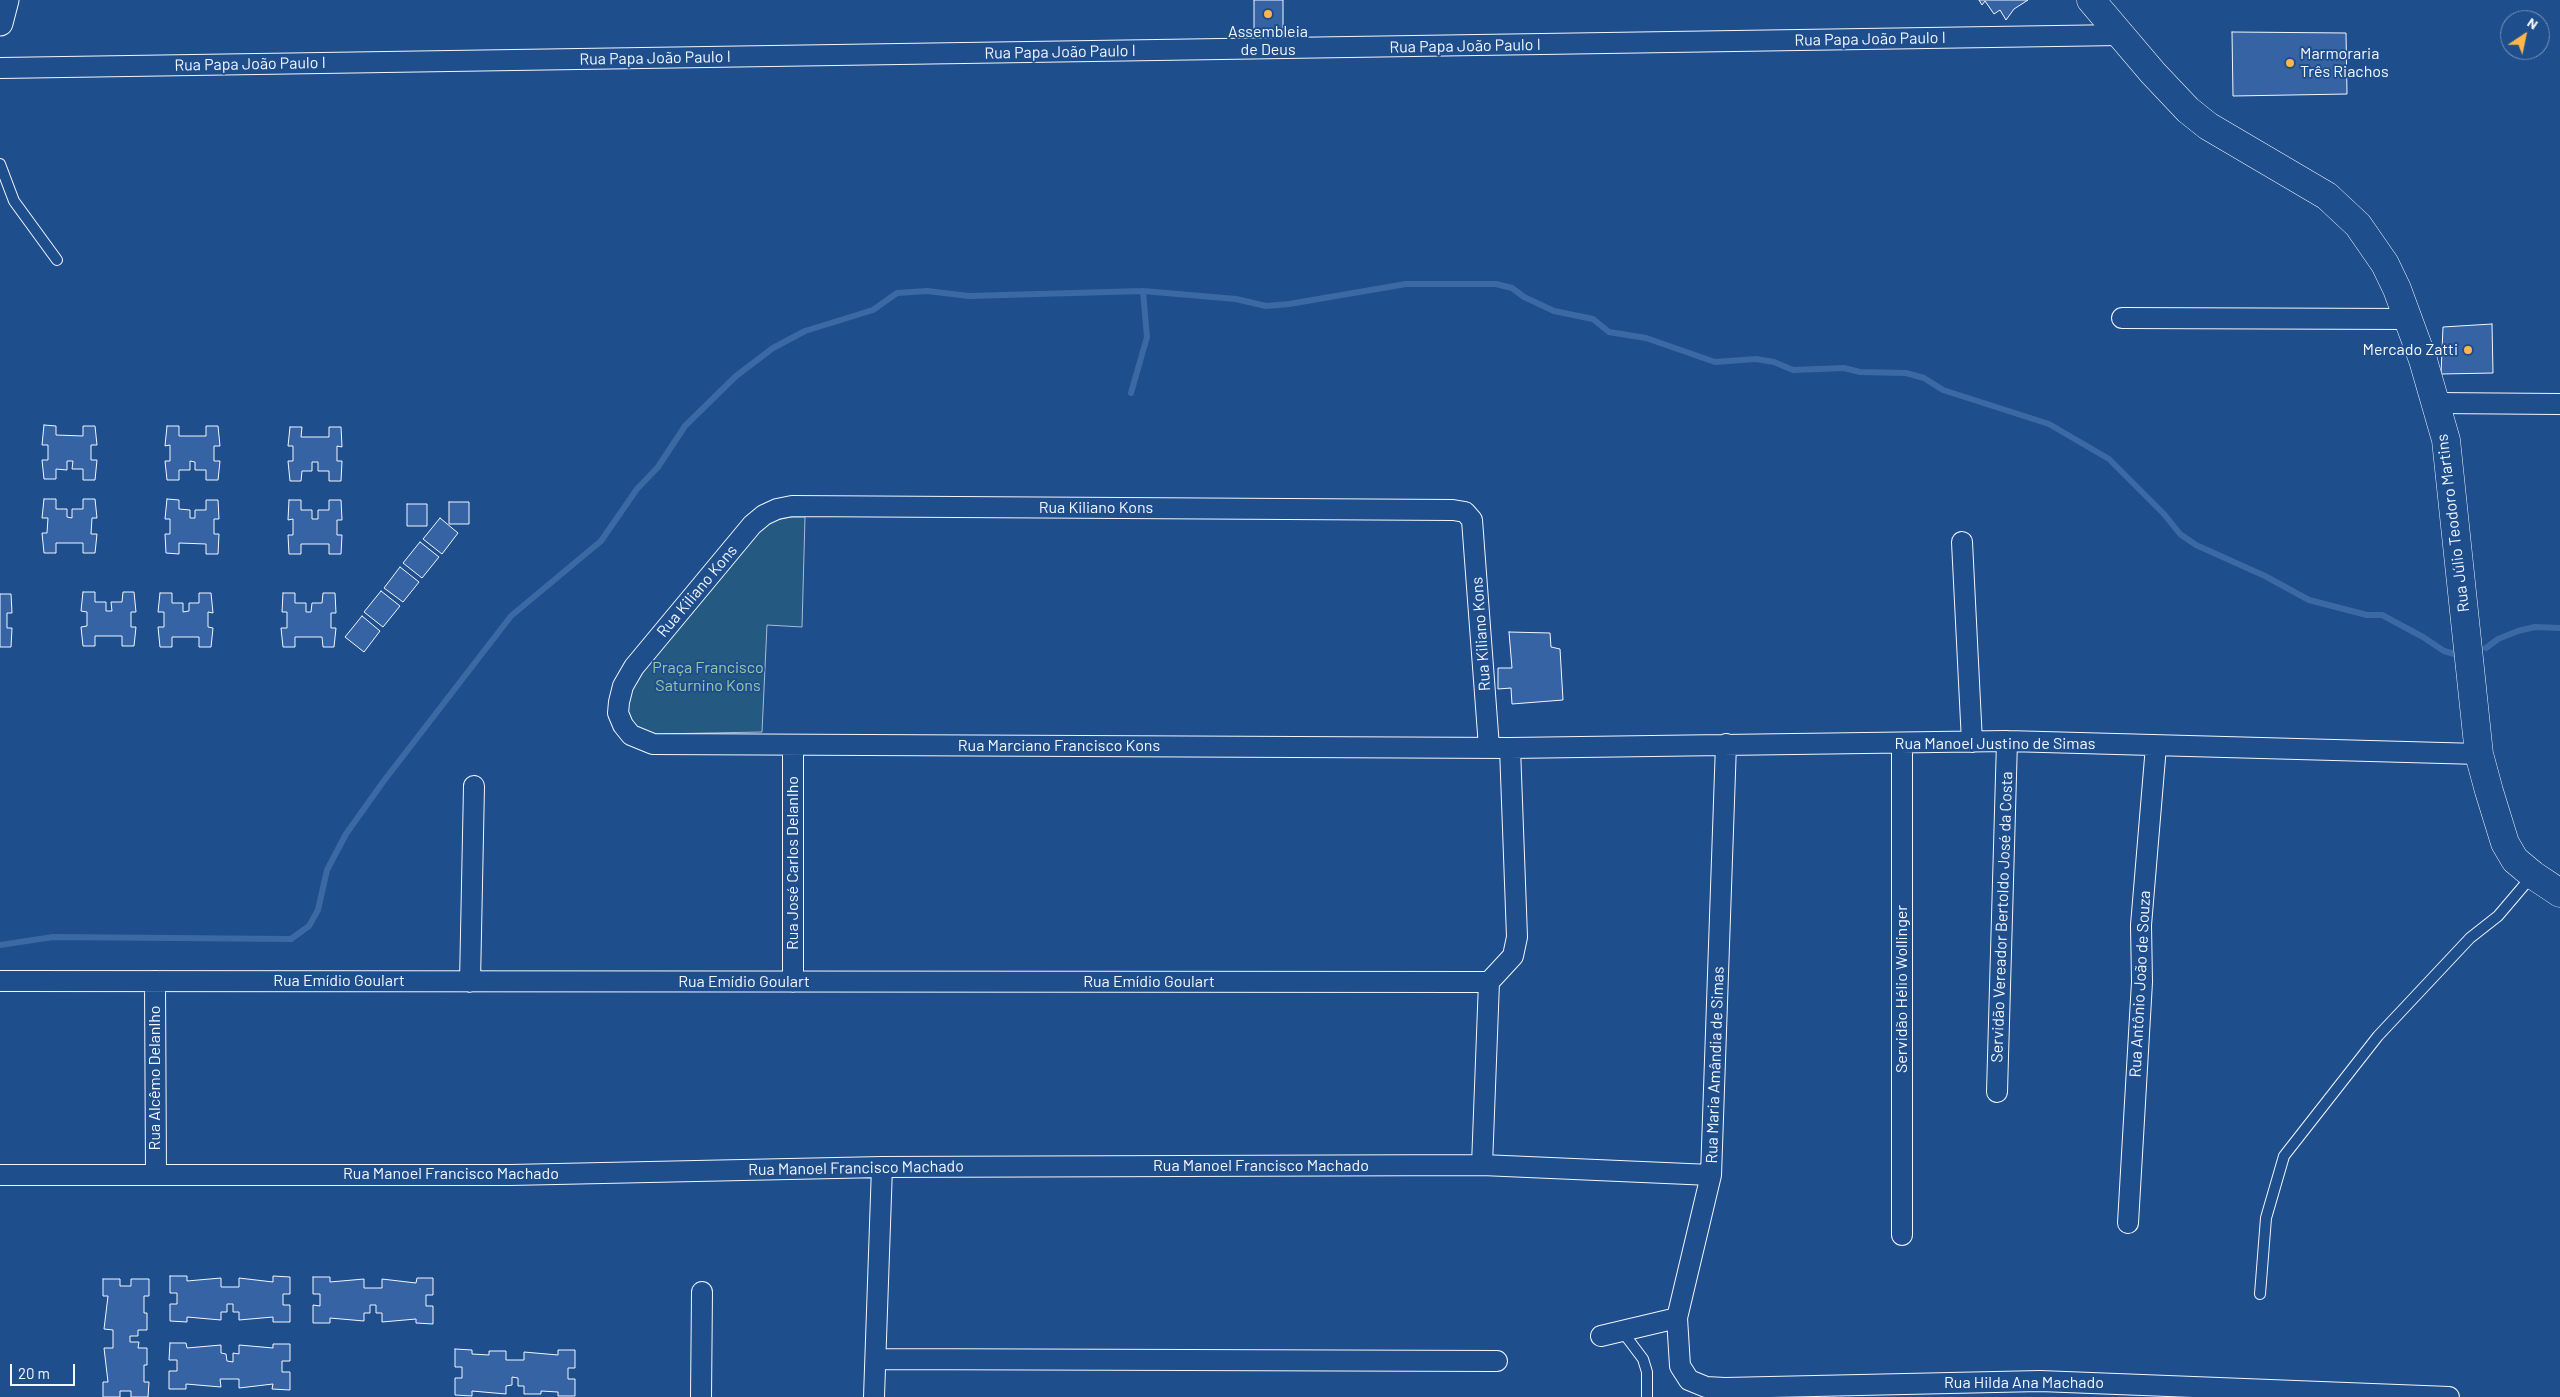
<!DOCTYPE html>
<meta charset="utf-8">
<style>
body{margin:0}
#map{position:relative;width:2560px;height:1397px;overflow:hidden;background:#1f4e8c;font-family:Barlow,sans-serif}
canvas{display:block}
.north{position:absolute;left:2500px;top:10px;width:50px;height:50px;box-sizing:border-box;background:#1f4e8c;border:1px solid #7391ba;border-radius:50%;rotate:34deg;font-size:14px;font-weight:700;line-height:20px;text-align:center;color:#f2f6ff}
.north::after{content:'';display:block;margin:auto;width:18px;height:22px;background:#ffb74d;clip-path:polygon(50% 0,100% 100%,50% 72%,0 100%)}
.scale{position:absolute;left:10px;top:1364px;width:65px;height:22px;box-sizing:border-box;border:2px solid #f2f6ff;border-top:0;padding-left:6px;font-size:15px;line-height:18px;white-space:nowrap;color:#f2f6ff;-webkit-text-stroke:4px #1f4e8c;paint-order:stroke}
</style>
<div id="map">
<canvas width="2560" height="1397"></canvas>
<div class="north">N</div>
<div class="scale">20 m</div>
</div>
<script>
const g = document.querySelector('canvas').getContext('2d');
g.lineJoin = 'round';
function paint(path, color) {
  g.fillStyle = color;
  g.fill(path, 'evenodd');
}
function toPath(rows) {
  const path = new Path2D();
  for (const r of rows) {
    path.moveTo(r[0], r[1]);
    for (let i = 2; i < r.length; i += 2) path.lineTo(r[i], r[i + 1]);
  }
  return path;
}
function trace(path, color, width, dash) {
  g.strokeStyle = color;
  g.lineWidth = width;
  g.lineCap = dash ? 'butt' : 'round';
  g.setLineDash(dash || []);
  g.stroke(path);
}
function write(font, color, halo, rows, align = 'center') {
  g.font = font + ' Barlow,sans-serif';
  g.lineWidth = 4;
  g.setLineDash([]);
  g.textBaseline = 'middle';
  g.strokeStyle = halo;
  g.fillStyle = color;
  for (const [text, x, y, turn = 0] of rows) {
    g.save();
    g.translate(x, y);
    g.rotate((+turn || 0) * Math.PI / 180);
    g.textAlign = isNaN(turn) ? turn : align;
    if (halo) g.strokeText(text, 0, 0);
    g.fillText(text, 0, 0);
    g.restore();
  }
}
const green = toPath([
 [791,517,805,517,802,627,767,625,762,732,657,734,641,731,632,722,627,707,632,688,642,671,761,528,776,520,791,517]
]);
const stream = toPath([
 [1131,393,1147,337,1143,291],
 [2486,648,2498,639,2518,631,2535,627,2560,628],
 [0,945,53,937,291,939,309,926,318,910,327,870,346,834,383,782,511,616,601,541,637,489,658,467,685,426,736,376,773,348,805,331,873,310,897,293,927,291,969,296,1143,291,1236,299,1266,306,1289,304,1406,284,1496,284,1512,288,1524,297,1554,311,1593,319,1609,332,1646,338,1715,362,1756,359,1774,362,1793,370,1844,368,1860,372,1906,373,1924,378,1943,390,2049,424,2109,459,2164,514,2180,534,2196,545,2265,576,2309,600,2367,615,2382,615,2423,637,2444,651,2458,655]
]);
const building = toPath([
 [1254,0,1283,0,1283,29,1254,29,1254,0],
 [1979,0,2028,0,2014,9,2006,20,2000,10,1994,14,1985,1,1982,5,1979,0],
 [2232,32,2346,33,2347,94,2233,96,2232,32],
 [2492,324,2493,373,2441,374,2443,327,2492,324],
 [44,425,56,426,56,435,83,436,83,426,95,426,97,445,91,445,91,460,97,460,95,480,83,480,83,469,72,469,73,461,67,461,67,470,56,469,56,479,44,479,42,460,48,460,48,445,42,445,44,425],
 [167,426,179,426,179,436,206,436,206,426,218,426,220,446,214,446,214,461,220,461,218,480,206,480,206,470,195,470,195,462,190,461,190,470,179,470,179,480,167,480,165,461,170,461,170,445,165,446,167,426],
 [290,427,302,427,301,437,329,437,329,427,341,427,342,447,337,446,337,461,342,461,341,481,329,481,329,471,318,471,318,462,312,462,312,471,302,471,301,481,290,481,288,461,293,461,293,446,288,446,290,427],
 [44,499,56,499,56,509,67,509,67,517,72,518,72,509,83,509,83,499,95,499,97,518,92,518,91,534,97,534,95,553,83,553,83,543,56,543,56,553,44,553,42,533,47,533,48,518,42,518,44,499],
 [167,499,179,500,179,509,190,510,190,518,195,518,195,510,206,510,206,500,218,500,219,519,214,519,214,534,219,534,218,554,206,554,206,544,179,543,179,554,166,553,165,534,170,534,170,519,165,519,167,499],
 [289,500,301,500,301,510,312,510,312,519,318,519,318,510,329,510,329,500,341,500,342,520,337,520,337,535,342,535,341,554,329,554,329,544,301,544,301,554,289,554,288,535,293,535,293,519,288,520,289,500],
 [449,502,469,502,469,524,449,524,449,502],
 [407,504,427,504,427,526,407,526,407,504],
 [440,518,458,533,442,554,423,539,440,518],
 [420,542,439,557,422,578,403,563,420,542],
 [400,567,419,582,403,602,384,588,400,567],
 [381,591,400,606,383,627,364,612,381,591],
 [83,592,95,592,95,602,106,602,106,611,112,611,111,602,122,602,123,592,134,592,136,612,131,612,131,627,136,627,134,646,122,646,122,636,95,636,95,646,83,646,81,627,87,626,87,612,81,611,83,592],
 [160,593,172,593,172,603,183,603,183,612,189,611,189,603,199,603,199,593,211,593,213,613,208,612,208,627,213,628,211,647,199,647,199,637,172,637,172,647,160,647,158,627,164,627,164,612,158,612,160,593],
 [283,593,295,593,295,603,306,603,306,612,311,612,312,603,322,603,323,593,335,593,336,613,331,613,331,628,336,628,334,647,323,647,322,637,295,637,295,647,283,647,281,628,287,628,287,612,282,612,283,593],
 [0,594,11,594,12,613,7,613,7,628,12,628,11,647,0,647,0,594],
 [362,616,380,631,364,652,345,637,362,616],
 [1509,632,1550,633,1551,647,1560,649,1563,700,1512,704,1511,688,1498,689,1498,668,1512,668,1509,632],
 [170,1276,187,1276,187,1281,221,1278,221,1287,239,1287,239,1278,273,1282,273,1276,290,1277,290,1294,283,1294,283,1305,290,1305,290,1322,273,1322,273,1317,239,1320,239,1312,233,1312,233,1304,227,1304,227,1312,221,1312,221,1320,187,1317,187,1322,170,1321,170,1304,177,1304,177,1293,170,1293,170,1276],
 [313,1277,330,1277,330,1282,364,1279,364,1288,382,1288,382,1279,416,1283,417,1278,433,1278,433,1295,426,1295,426,1306,433,1306,433,1324,416,1323,416,1319,382,1322,382,1313,376,1313,376,1305,370,1305,370,1313,364,1313,364,1321,330,1318,330,1323,313,1323,313,1305,320,1306,320,1294,313,1294,313,1277],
 [103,1279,120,1279,120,1286,131,1286,131,1279,149,1279,149,1296,144,1296,144,1313,147,1313,147,1330,138,1330,138,1336,130,1336,130,1342,139,1342,138,1348,147,1348,147,1365,144,1365,144,1382,149,1382,148,1397,131,1397,131,1391,120,1391,120,1397,103,1397,103,1382,108,1382,104,1348,113,1348,113,1330,104,1329,108,1296,103,1296,103,1279],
 [170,1343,186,1343,187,1348,221,1345,221,1353,226,1354,227,1361,233,1362,233,1353,239,1354,239,1345,273,1348,273,1344,290,1344,290,1361,282,1361,282,1372,290,1372,290,1390,272,1389,273,1384,239,1388,239,1379,220,1379,221,1387,186,1384,186,1389,169,1389,169,1371,177,1371,177,1360,169,1360,170,1343],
 [455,1349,472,1350,472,1354,489,1355,489,1351,506,1351,506,1360,524,1360,524,1352,558,1355,558,1350,575,1350,575,1368,568,1368,568,1379,575,1379,575,1396,558,1396,558,1392,541,1391,541,1394,524,1394,524,1386,518,1386,518,1378,512,1377,512,1385,506,1386,506,1394,472,1391,472,1396,455,1395,455,1378,462,1378,462,1367,455,1367,455,1349]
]);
const service = toPath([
 [0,164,14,201,57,260],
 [2260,1294,2266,1218,2284,1156,2378,1036,2470,938,2498,916,2532,876],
 [1622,1331,1643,1359,1647,1372,1647,1397]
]);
const minor = toPath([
 [0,68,2120,35],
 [2122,318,2408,319],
 [2436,403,2560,404],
 [1962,542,1972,742],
 [1726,744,1711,1175,1677,1318,1680,1366,1689,1380,1706,1387,1725,1388,2040,1381,2449,1397],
 [1902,744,1902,1235],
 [793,745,793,982],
 [1489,747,1472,520,1465,512,1453,510,792,506,777,509,764,515,752,525,634,667,623,686,619,702,618,713,623,725,631,735,653,744,1510,748,2007,741,2479,754],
 [0,981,1489,982],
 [155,981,156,1175],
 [470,982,474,786],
 [1489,982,1513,956,1517,937,1510,748],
 [1997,1092,2007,741],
 [1482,1165,1489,982],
 [0,1175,510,1175,882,1167,1482,1165,1711,1175],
 [2128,1223,2142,982,2141,925,2156,746],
 [1601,1336,1677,1318],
 [876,1359,1497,1361],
 [701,1397,702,1292],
 [874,1397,882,1167]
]);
const tertiary = toPath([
 [0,23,6,0]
]);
const secondary = toPath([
 [2091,0,2153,73,2188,110,2208,126,2327,196,2358,225,2385,264,2397,289,2423,360,2446,440,2479,754,2489,791,2505,843,2515,860,2533,875,2560,893]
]);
const markers = [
 [1268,14,5,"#ffb74d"],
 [2290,63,5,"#ffb74d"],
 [2468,350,5,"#ffb74d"]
];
const poiNames = [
 ["Assembleia",1268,32],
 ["de Deus",1268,50],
 ["Marmoraria",2300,54,"left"],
 ["Três Riachos",2300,72,"left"],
 ["Mercado Zatti",2458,350,"right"]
];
const streetNames = [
 ["Rua Papa João Paulo I",1870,39,-1],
 ["Rua Papa João Paulo I",1465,46,-1],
 ["Rua Papa João Paulo I",1060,52,-1],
 ["Rua Papa João Paulo I",655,58,-1],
 ["Rua Papa João Paulo I",250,64,-1],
 ["Rua Kiliano Kons",1096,508],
 ["Rua Júlio Teodoro Martins",2453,523,-97],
 ["Rua Kiliano Kons",697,591,-50],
 ["Rua Kiliano Kons",1481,634,-94],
 ["Rua Manoel Justino de Simas",1995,744],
 ["Rua Marciano Francisco Kons",1059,746],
 ["Rua José Carlos Delanlho",793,863,-90],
 ["Servidão Vereador Bertoldo José da Costa",2002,917,-88],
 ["Rua Emídio Goulart",339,981],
 ["Rua Emídio Goulart",744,982],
 ["Rua Emídio Goulart",1149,982],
 ["Rua Antônio João de Souza",2140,984,-87],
 ["Servidão Hélio Wollinger",1902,989,-90],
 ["Rua Maria Amândia de Simas",1715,1065,-88],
 ["Rua Alcêmo Delanlho",155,1078,-90],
 ["Rua Manoel Francisco Machado",1261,1166],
 ["Rua Manoel Francisco Machado",856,1168,-1],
 ["Rua Manoel Francisco Machado",451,1174],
 ["Rua Hilda Ana Machado",2024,1383]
];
const parkNames = [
 ["Praça Francisco",708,668],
 ["Saturnino Kons",708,686]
];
paint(green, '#245a82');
trace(green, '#a8bbd7', 1);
trace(stream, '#3b69a3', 6);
paint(building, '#3563a3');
trace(building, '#f2f6ff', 1);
trace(service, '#f2f6ff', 12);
trace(minor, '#f2f6ff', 22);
trace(tertiary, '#f2f6ff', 27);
trace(secondary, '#f2f6ff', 29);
trace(service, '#1f4e8c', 10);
trace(minor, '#1f4e8c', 20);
trace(tertiary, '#1f4e8c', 25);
trace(secondary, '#1f4e8c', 28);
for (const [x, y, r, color] of markers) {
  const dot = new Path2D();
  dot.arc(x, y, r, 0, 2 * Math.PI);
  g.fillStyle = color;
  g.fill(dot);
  trace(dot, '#1f4e8c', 2);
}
write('16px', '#f2f6ff', '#1f4e8c', poiNames);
write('16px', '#f2f6ff', '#1f4e8c', streetNames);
write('16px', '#97c8a6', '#1f4e8c', parkNames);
</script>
